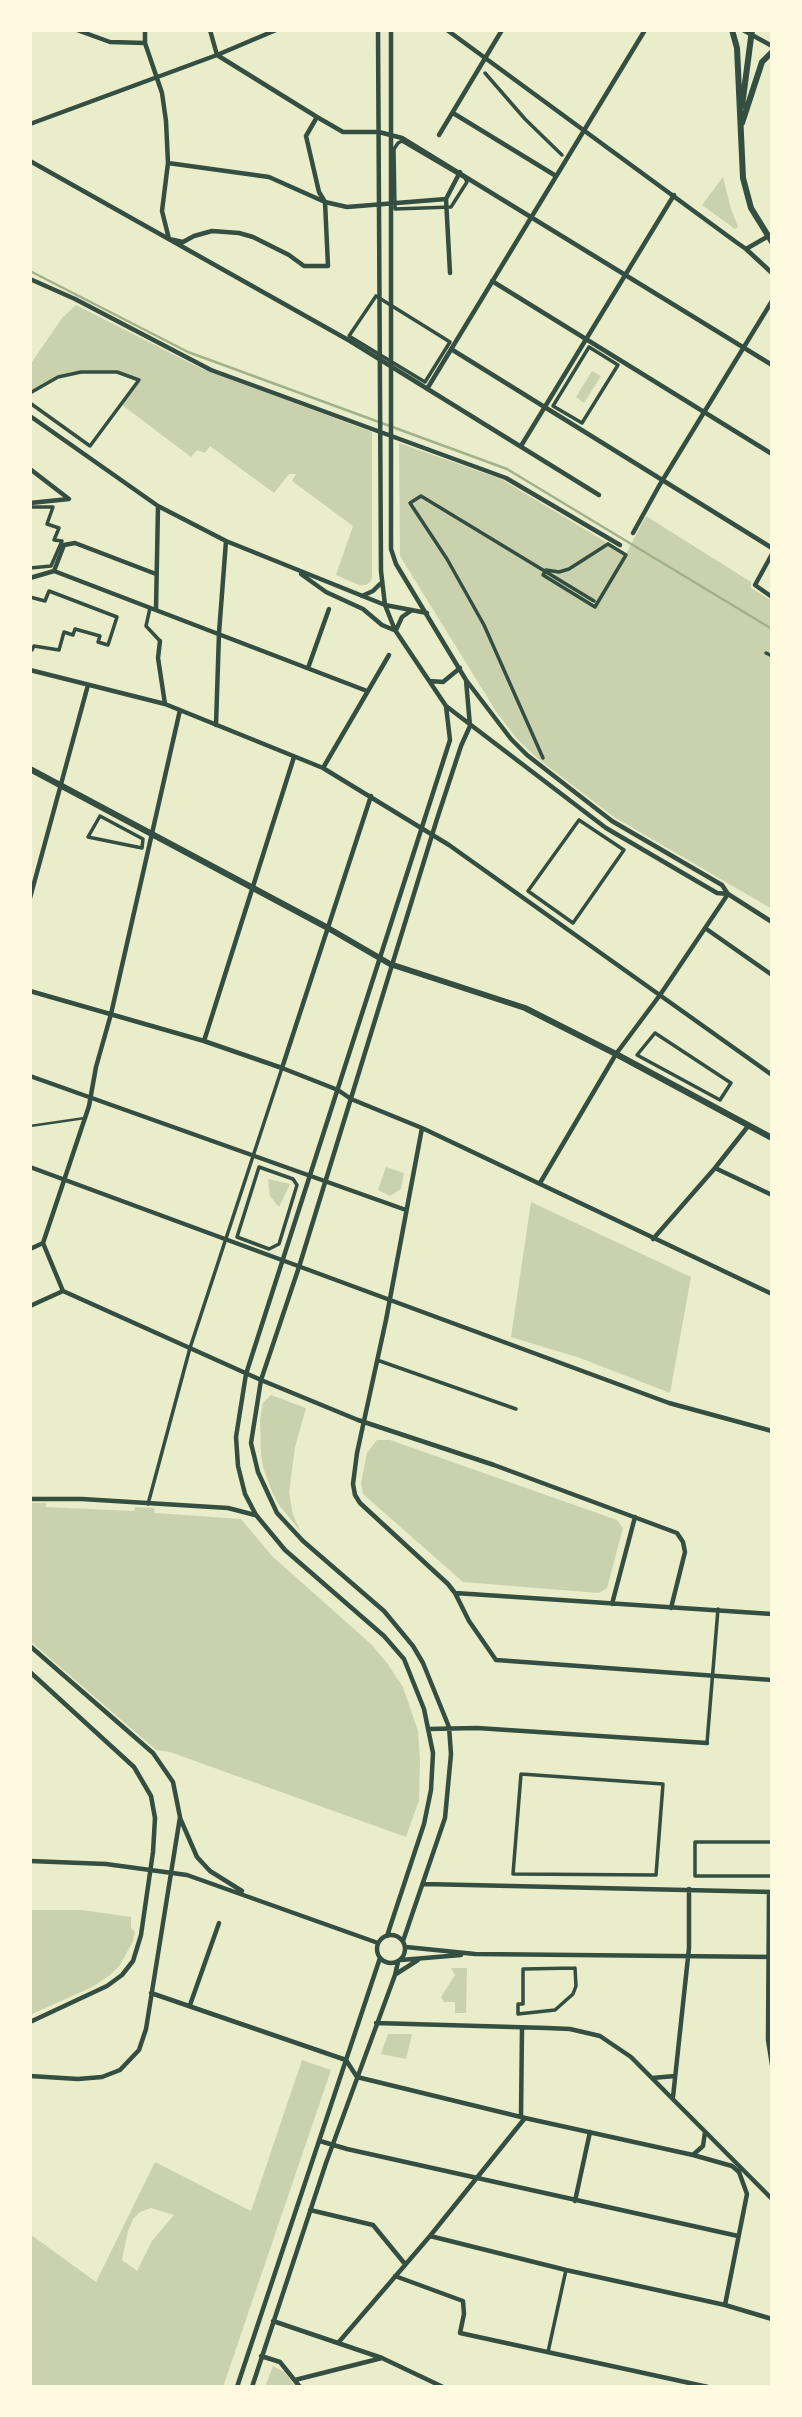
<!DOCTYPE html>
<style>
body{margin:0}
#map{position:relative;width:802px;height:2417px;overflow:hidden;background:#e9edc9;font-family:"Alegreya Sans",sans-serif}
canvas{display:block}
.frame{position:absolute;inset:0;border:32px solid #fefae0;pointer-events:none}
</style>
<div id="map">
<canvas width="802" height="2417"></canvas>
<div class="frame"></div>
</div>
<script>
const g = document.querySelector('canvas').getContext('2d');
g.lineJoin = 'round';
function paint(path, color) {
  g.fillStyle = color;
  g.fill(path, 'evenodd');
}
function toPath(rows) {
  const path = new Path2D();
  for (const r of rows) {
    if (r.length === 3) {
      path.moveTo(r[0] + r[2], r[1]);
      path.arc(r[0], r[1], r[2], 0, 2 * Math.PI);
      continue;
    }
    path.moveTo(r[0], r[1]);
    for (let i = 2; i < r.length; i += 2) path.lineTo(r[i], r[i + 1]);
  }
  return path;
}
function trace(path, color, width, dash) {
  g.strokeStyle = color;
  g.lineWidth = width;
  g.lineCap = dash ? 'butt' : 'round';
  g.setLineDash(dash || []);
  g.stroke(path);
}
const green = toPath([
 [723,177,731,209,738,227,735,229,702,205],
 [76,305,200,368,372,432,372,578,370,582,366,585,359,585,336,575,353,526,292,481,296,474,289,474,274,493,210,446,205,453,197,450,191,457,121,404,139,380,109,371,65,375,30,393,30,365,62,318],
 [592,371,601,376,584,403,576,397],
 [399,443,501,479,626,554,646,516,751,582,751,588,772,601,772,909,614,817,537,758,517,739,497,713,400,556],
 [386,1167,404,1173,401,1189,390,1196,378,1190],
 [268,1179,290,1184,279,1207,270,1196],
 [531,1202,691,1277,670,1393,580,1358,511,1337],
 [271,1395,306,1408,295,1447,289,1493,293,1515,301,1532,279,1505,272,1492,263,1467,261,1453,260,1420,263,1403],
 [377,1440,390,1440,617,1520,623,1528,607,1588,599,1593,463,1582,363,1494,361,1483,367,1453],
 [30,1503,46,1503,46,1507,134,1511,135,1507,154,1508,155,1513,241,1519,272,1556,372,1645,387,1663,403,1687,418,1731,420,1760,419,1800,406,1837,170,1752,156,1750,30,1641],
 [30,1910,82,1910,131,1917,131,1928,135,1932,133,1941,120,1965,110,1975,92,1987,30,2015],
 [451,1968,467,1968,466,2013,455,2013,455,2002,444,2002,441,1997,455,1975],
 [388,2034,412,2034,406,2059,381,2054],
 [302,2060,331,2070,223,2387,30,2387,30,2234,96,2282,155,2162,251,2211],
 [151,2208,174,2215,152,2241,137,2271,122,2260,128,2231,133,2219,140,2212],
 [273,2366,284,2372,296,2387,265,2387]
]);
const stream = toPath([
 [30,271,188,352,507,469,772,629]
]);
const service = toPath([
 [30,1126,85,1118]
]);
const pedestrian = toPath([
 [485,73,525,119,562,155],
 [402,141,465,178,467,182,451,207,395,209,394,149,398,143,402,141],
 [376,296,450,342,425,382,349,336,376,296],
 [589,347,618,365,582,423,553,406,589,347],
 [30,393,58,377,81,372,117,372,139,380,90,446,30,403],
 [30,507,53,507,47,524,59,528,54,540,62,541,51,566,30,568],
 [608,544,626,555,595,607,543,575,546,570,559,572,569,569,608,544],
 [30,597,45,601,49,591,117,617,108,645,98,642,100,636,75,629,73,635,64,632,59,650,34,646,32,650,30,650],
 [150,608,146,626,160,641],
 [766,653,772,656],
 [543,758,484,625,447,559,410,503,421,496,594,601],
 [100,816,143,839,142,848,88,837,100,816],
 [579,820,624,850,573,923,528,891,579,820],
 [655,1033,731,1083,720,1100,637,1055,655,1033],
 [259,1167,293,1179,297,1185,279,1244,269,1249,237,1237,259,1167],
 [377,1360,516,1409],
 [148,1504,190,1348,282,1068],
 [707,1743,718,1609],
 [521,1774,663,1784,656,1875,513,1874,521,1774],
 [772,1842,695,1842,695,1876,772,1876],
 [575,1968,576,1986,573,1994,555,2010,518,2014,518,2004,523,2004,523,1969,575,1968],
 [548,2352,566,2270]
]);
const minor = toPath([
 [77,30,110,42,145,43],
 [145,30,145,43,162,93,166,121,168,163,162,211,169,239,183,242,194,236,212,231,239,233,253,237,289,255,304,266,328,266,325,202,319,192,306,136,317,117],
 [210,30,217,55,317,117,343,132,379,132,402,138,772,365],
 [378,30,381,571,385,605,395,630,446,706,606,828,717,893,728,894],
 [391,30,391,549,396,564,466,680,511,739,527,755,612,821,722,885,728,894,772,922],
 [447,30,736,242,746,249,772,234],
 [743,30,772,46],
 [453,113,556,176],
 [30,124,217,55,276,30],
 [439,135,502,30],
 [30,161,350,341,599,495],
 [168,163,269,177,325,202,347,207,446,199,460,172],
 [446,199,450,273],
 [746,249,772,273],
 [30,279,75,299,211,370,506,478,620,545],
 [492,281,772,454],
 [451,349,772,548],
 [427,389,645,30],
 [30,416,158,506,226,541,385,605,427,613],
 [521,446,674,195],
 [30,469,69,499,30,503],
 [633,533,659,486,772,301],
 [772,554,755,585,772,597],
 [54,571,64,545,75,543,156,574],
 [301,574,326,592,363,609,382,625,394,630],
 [30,578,54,571,367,691],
 [362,596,373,591,380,584],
 [156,609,158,506],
 [396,630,402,617,412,610],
 [160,641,158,658,165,704],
 [308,668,329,609],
 [30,670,165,704,323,768,449,845,772,1075],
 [430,681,443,682,460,668],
 [216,725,219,633,226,541],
 [323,768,389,655],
 [30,898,88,685],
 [705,928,772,975],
 [30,991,204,1041,282,1068,338,1090,351,1099,422,1128,772,1294],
 [204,1041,294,757],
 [282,1068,371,796],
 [30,1076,406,1210],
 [422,1128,386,1320,357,1453,353,1484,355,1495,360,1503,448,1584,455,1593,772,1614],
 [30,1167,669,1403,772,1431],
 [715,1168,772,1195],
 [540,1183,616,1054,660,995,728,894],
 [653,1239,715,1168,749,1125],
 [43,1243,89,1106,96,1067,111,1014,180,710],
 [43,1243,63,1291],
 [30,1249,43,1243],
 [63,1291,261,1380,358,1420,494,1465,677,1533,683,1542,685,1552,671,1608],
 [30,1306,63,1291],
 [30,1499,82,1499,228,1508,255,1515],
 [455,1593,469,1621,496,1660,772,1680],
 [612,1604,635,1517],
 [30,1646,153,1753,173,1782,180,1817,146,2029,139,2050,120,2070,102,2077,78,2079,30,2076],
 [30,1672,134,1767,151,1796,155,1818,153,1852,141,1935,133,1961,122,1975,107,1986,30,2022],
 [428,1729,477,1728,707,1743],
 [180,1818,197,1857,210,1871,242,1891],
 [30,1861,106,1864,187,1875,378,1943],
 [424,1884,772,1892],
 [769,1892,768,2040,772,2065],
 [391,1949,14],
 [387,1936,424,1824,431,1790,433,1753,424,1709,404,1659,384,1636,285,1550,256,1515,245,1494,238,1466,236,1437,246,1374,450,740,446,706],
 [403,1941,445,1818,451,1754,449,1727,423,1663,413,1646,384,1611,303,1541,277,1513,258,1472,251,1443,261,1380,299,1267,437,819,461,746,470,726,466,680],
 [406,1947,475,1954,772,1957],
 [401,1960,461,1955],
 [396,1974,418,1960],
 [151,1993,346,2060,357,2077],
 [190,2005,219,1923],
 [376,2023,547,2028,570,2029,600,2036,631,2057,772,2199],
 [357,2077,525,2118,693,2155,732,2166,739,2172,747,2194,725,2305],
 [652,2078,675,2076],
 [673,2097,689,1948,689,1889],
 [521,2116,522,2028],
 [320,2141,347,2149,738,2236],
 [694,2154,703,2146,705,2132],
 [575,2201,590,2132],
 [310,2210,373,2225,405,2264],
 [430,2236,566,2270,725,2305,772,2319],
 [395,2276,463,2301,464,2314,460,2333,708,2387],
 [273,2321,382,2358,443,2387],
 [338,2343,430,2236,525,2118],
 [261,2356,280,2362,300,2387],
 [295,2380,382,2358],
 [237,2387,380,1958],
 [252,2387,326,2163,395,1975,398,1962]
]);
const tertiary = toPath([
 [732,30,737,48,743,178,751,208,772,242],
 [742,106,752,30],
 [742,123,762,62,772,52],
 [30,769,328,928,390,964,525,1008,616,1054,772,1138]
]);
paint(green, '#cad2ad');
trace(stream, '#a3b18a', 2.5);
trace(service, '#344e41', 2.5);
trace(pedestrian, '#344e41', 3.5);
trace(minor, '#344e41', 4.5);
trace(tertiary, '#344e41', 6);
</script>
